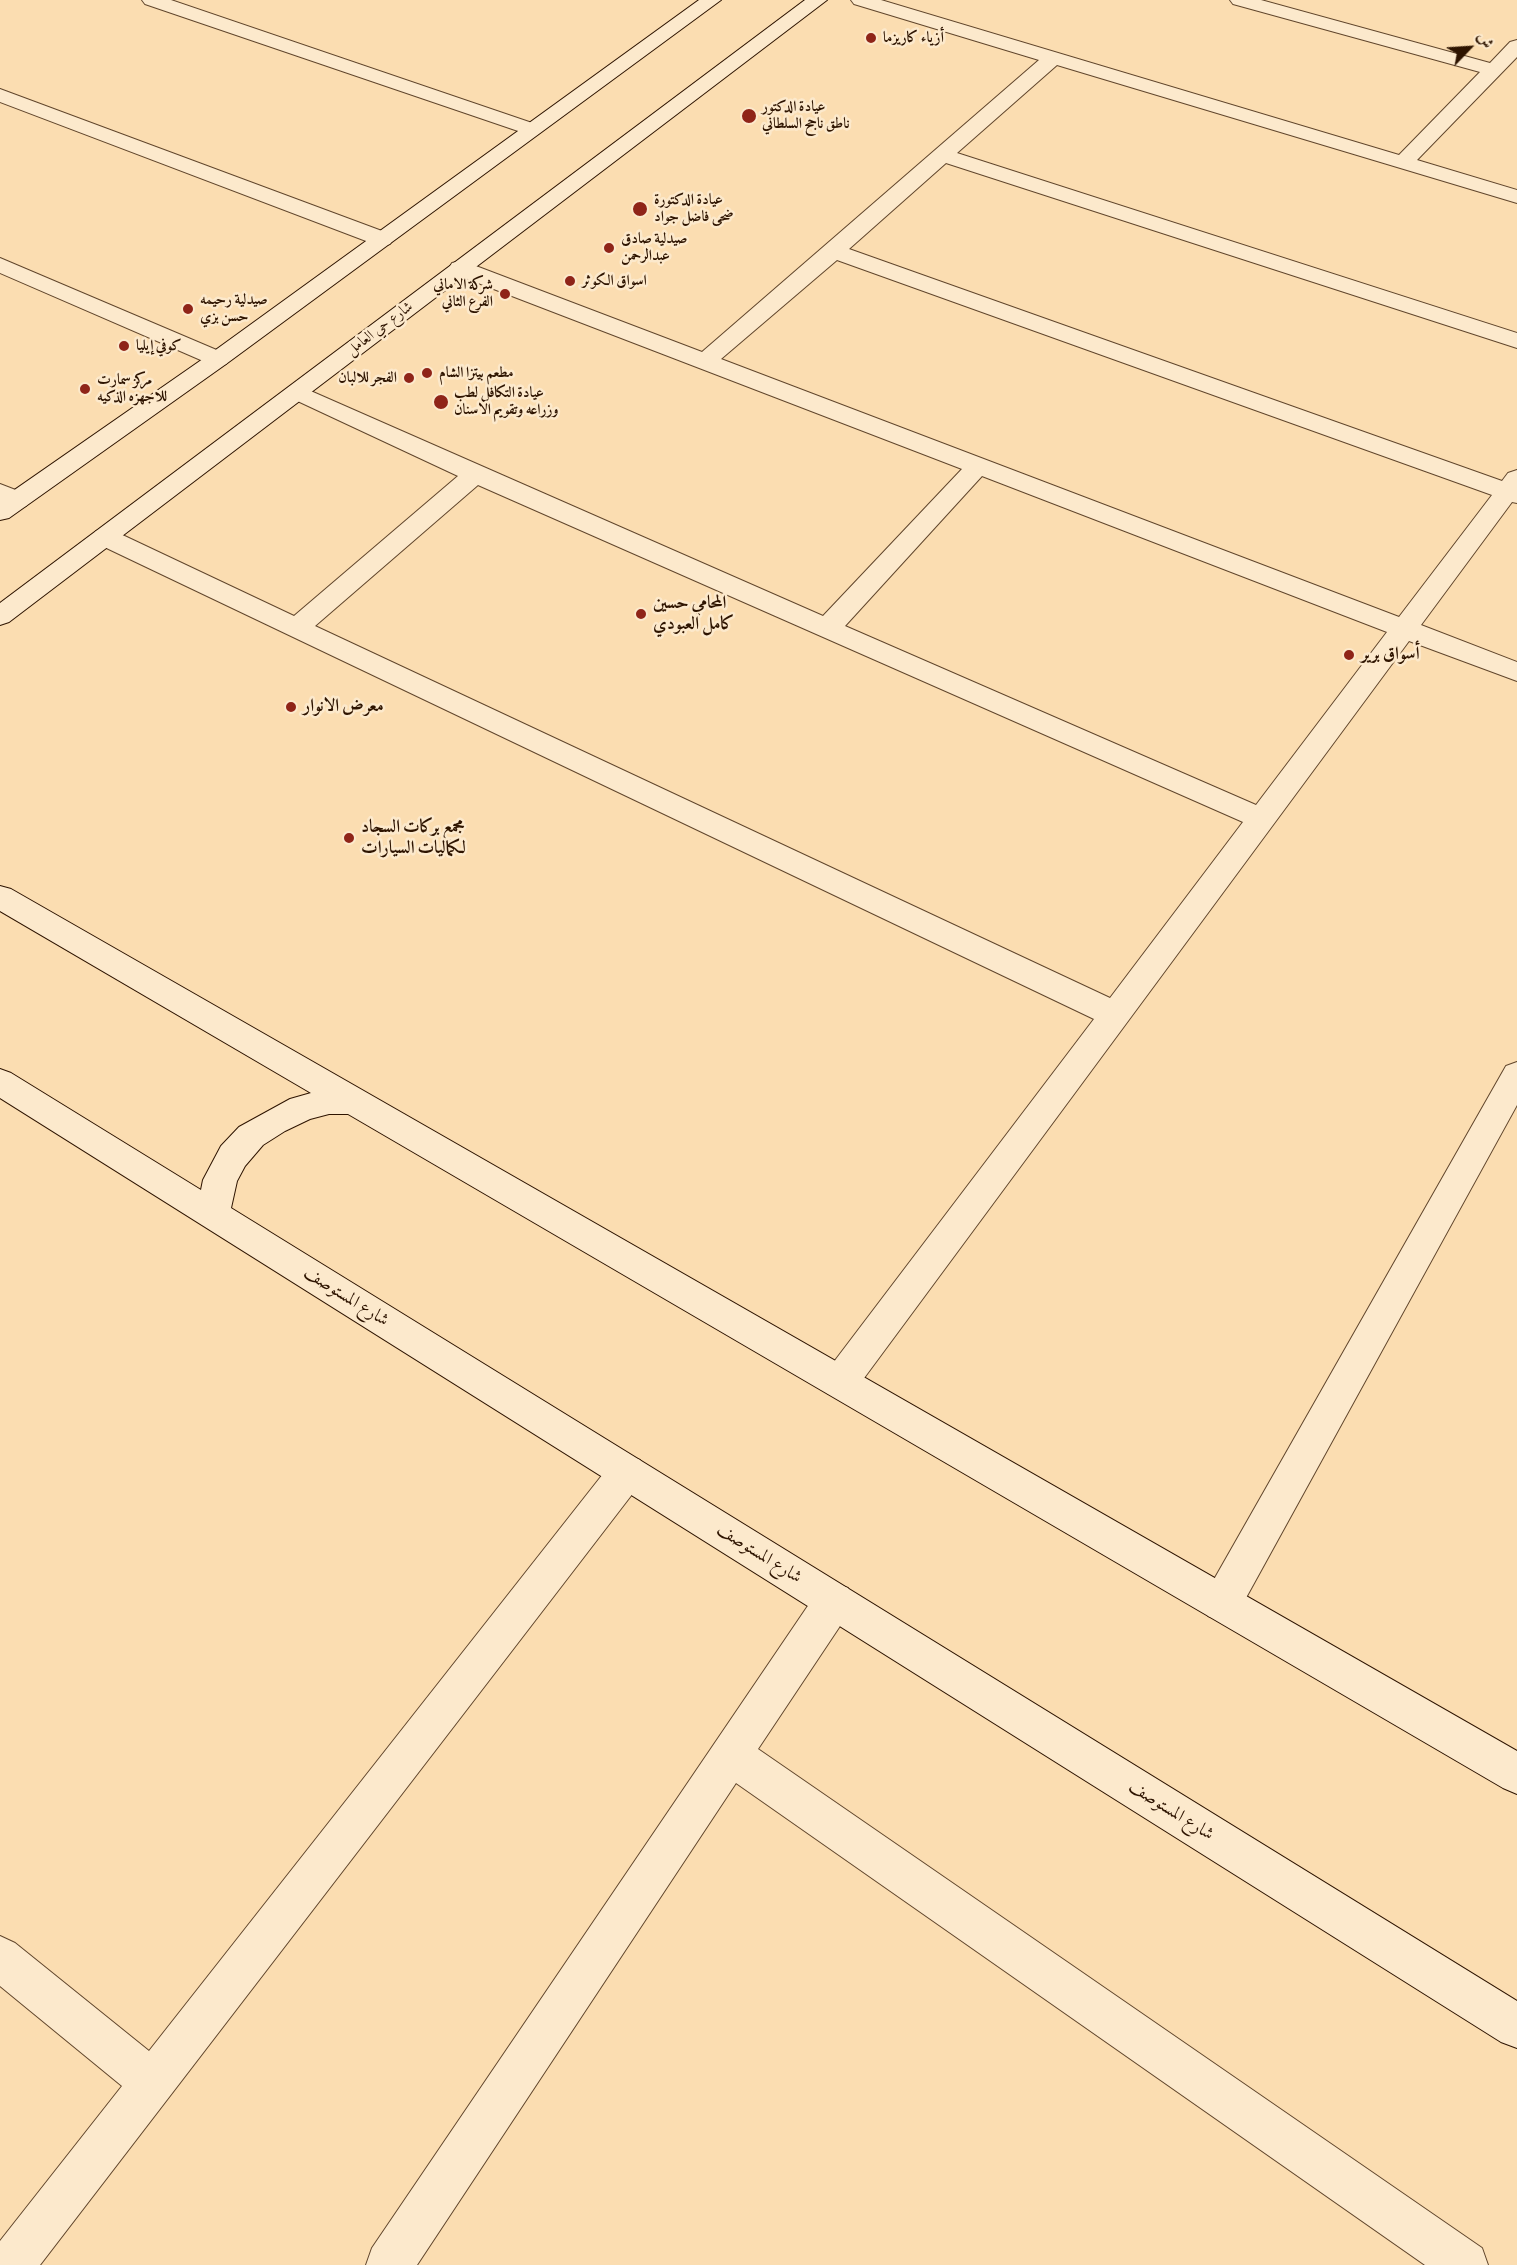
<!DOCTYPE html>
<meta charset="utf-8">
<style>
body{margin:0}
#map{position:relative;width:1517px;height:2265px;overflow:hidden;background:#fbddb1;font-family:"Libre Bodoni",Amiri,serif}
canvas{display:block}
.north{position:absolute;left:1439px;top:18px;width:60px;height:60px;-webkit-text-stroke:4px #fce9cc;paint-order:stroke;rotate:65deg;font-size:16px;font-weight:700;line-height:24px;text-align:center;color:#2e1400}
.north::after{content:'';display:block;margin:auto;width:21px;height:27px;background:#2e1400;clip-path:polygon(50% 0,100% 100%,50% 72%,0 100%)}
</style>
<div id="map">
<canvas width="1517" height="2265"></canvas>
<div class="north">ش</div>
</div>
<script>
const g = document.querySelector('canvas').getContext('2d');
g.lineJoin = 'round';
function toPath(rows) {
  const path = new Path2D();
  for (const r of rows) {
    path.moveTo(r[0], r[1]);
    for (let i = 2; i < r.length; i += 2) path.lineTo(r[i], r[i + 1]);
  }
  return path;
}
function trace(path, color, width, dash) {
  g.strokeStyle = color;
  g.lineWidth = width;
  g.lineCap = dash ? 'butt' : 'round';
  g.setLineDash(dash || []);
  g.stroke(path);
}
function paint(path, color) {
  g.fillStyle = color;
  g.fill(path, 'evenodd');
}
function write(font, color, halo, rows, align = 'center') {
  g.font = font + ' "Libre Bodoni",Amiri,serif';
  g.lineWidth = 5;
  g.setLineDash([]);
  g.textBaseline = 'middle';
  g.strokeStyle = halo;
  g.fillStyle = color;
  for (const [text, x, y, turn = 0] of rows) {
    g.save();
    g.translate(x, y);
    g.rotate((+turn || 0) * Math.PI / 180);
    g.textAlign = isNaN(turn) ? turn : align;
    if (halo) g.strokeText(text, 0, 0);
    g.fillText(text, 0, 0);
    g.restore();
  }
}
const minor = toPath([
 [142,0,171,0,538,125,541,129,538,133,531,135,524,133,145,4,142,0],
 [851,0,881,0,1399,155,1480,72,1233,4,1230,0,1261,0,1490,63,1510,42,1517,40,1517,57,1417,160,1517,190,1517,203,1057,65,957,153,1517,333,1517,348,946,163,849,249,1502,481,1508,473,1517,470,1517,503,1512,502,1421,625,1517,662,1517,681,1409,641,853,1393,840,1398,827,1393,822,1382,827,1371,1094,1019,96,543,92,537,96,531,105,529,114,531,294,616,458,476,289,397,285,392,289,387,297,385,823,616,962,469,452,273,449,268,452,263,460,261,468,263,702,352,1039,60,854,4,851,0],
 [837,260,1492,495,1399,617,721,359,837,260],
 [982,476,1387,632,1256,805,845,626,982,476],
 [478,485,1243,822,1110,998,315,626,478,485],
 [0,89,390,234,393,239,390,244,382,246,374,244,0,102,0,89],
 [0,258,226,354,230,359,226,364,218,366,210,364,0,273,0,258],
 [0,484,26,494,30,500,26,506,17,508,0,502,0,484],
 [1517,1062,1517,1105,1236,1616,1222,1621,1208,1616,1203,1603,1208,1590,1506,1066,1517,1062],
 [627,1455,640,1460,646,1472,640,1484,40,2265,0,2265,0,2241,122,2086,0,1986,0,1936,15,1943,149,2051,614,1460,627,1455],
 [834,1583,848,1588,853,1601,848,1614,758,1749,1482,2248,1488,2265,1425,2265,736,1783,417,2265,366,2265,372,2248,820,1588,834,1583]
]);
const secondary = toPath([
 [699,0,721,0,226,364,9,518,0,520,0,500,210,354,699,0],
 [805,0,827,0,9,622,0,625,0,603,805,0],
 [0,886,11,889,1517,1751,1517,1794,1503,1788,348,1114,329,1114,310,1119,285,1131,263,1145,245,1166,237,1181,231,1208,1517,2001,1517,2048,1501,2042,0,1098,0,1069,11,1073,201,1190,203,1180,221,1146,239,1127,290,1099,311,1093,0,911,0,886]
]);
const markers = [
 [871,38,6,"#8f2418"],
 [749,116,8,"#8f2418"],
 [640,209,8,"#8f2418"],
 [609,248,6,"#8f2418"],
 [570,281,6,"#8f2418"],
 [505,294,6,"#8f2418"],
 [188,309,6,"#8f2418"],
 [124,346,6,"#8f2418"],
 [427,373,6,"#8f2418"],
 [409,378,6,"#8f2418"],
 [85,389,6,"#8f2418"],
 [441,402,8,"#8f2418"],
 [641,614,6,"#8f2418"],
 [1349,655,6,"#8f2418"],
 [291,707,6,"#8f2418"],
 [349,838,6,"#8f2418"]
];
const farPoinames = [
 ["أزياء كاريزما",883,38],
 ["عيادة الدكتور",762,107],
 ["ناطق ناجح السلطاني",762,124],
 ["عيادة الدكتورة",654,200],
 ["ضحى فاضل جواد",654,217],
 ["صيدلية صادق",621,239],
 ["عبدالرحمن",621,256],
 ["اسواق الكوثر",582,281],
 ["شركة الاماني",493,285,"right"],
 ["الفرع الثاني",493,302,"right"],
 ["صيدلية رحيمه",200,300],
 ["حسن بزي",200,317],
 ["كوفي إيليا",136,346],
 ["مطعم بيتزا الشام",439,373],
 ["الفجر للالبان",397,378,"right"],
 ["مركز سمارت",97,380],
 ["للاجهزه الذكيه",97,397],
 ["عيادة التكافل لطب",454,393],
 ["وزراعه وتقويم الاسنان",454,410]
];
const farStreetnames = [
 ["شارع حي العامل",380,329,-37]
];
const poiNames = [
 ["المحامي حسين",653,604],
 ["كامل العبودي",653,625],
 ["أسواق برير",1361,655],
 ["معرض الانوار",303,707],
 ["مجمع بركات السجاد",361,828],
 ["لكماليات السيارات",361,849]
];
const streetNames = [
 ["شارع المستوصف",346,1297,32],
 ["شارع المستوصف",759,1554,32],
 ["شارع المستوصف",1171,1811,32]
];
trace(minor, '#61462c', 2);
trace(secondary, '#2e1400', 2);
paint(minor, '#fce9cc');
paint(secondary, '#fce9cc');
for (const [x, y, r, color] of markers) {
  const dot = new Path2D();
  dot.arc(x, y, r, 0, 2 * Math.PI);
  g.fillStyle = color;
  g.fill(dot);
  trace(dot, '#fce9cc', 2);
}
write('bold 15px', '#2e1400', '#fce9cc', farPoinames, 'left');
write('15px', '#2e1400', '#fce9cc', farStreetnames);
write('bold 18px', '#2e1400', '#fce9cc', poiNames, 'left');
write('18px', '#2e1400', '#fce9cc', streetNames);
</script>
